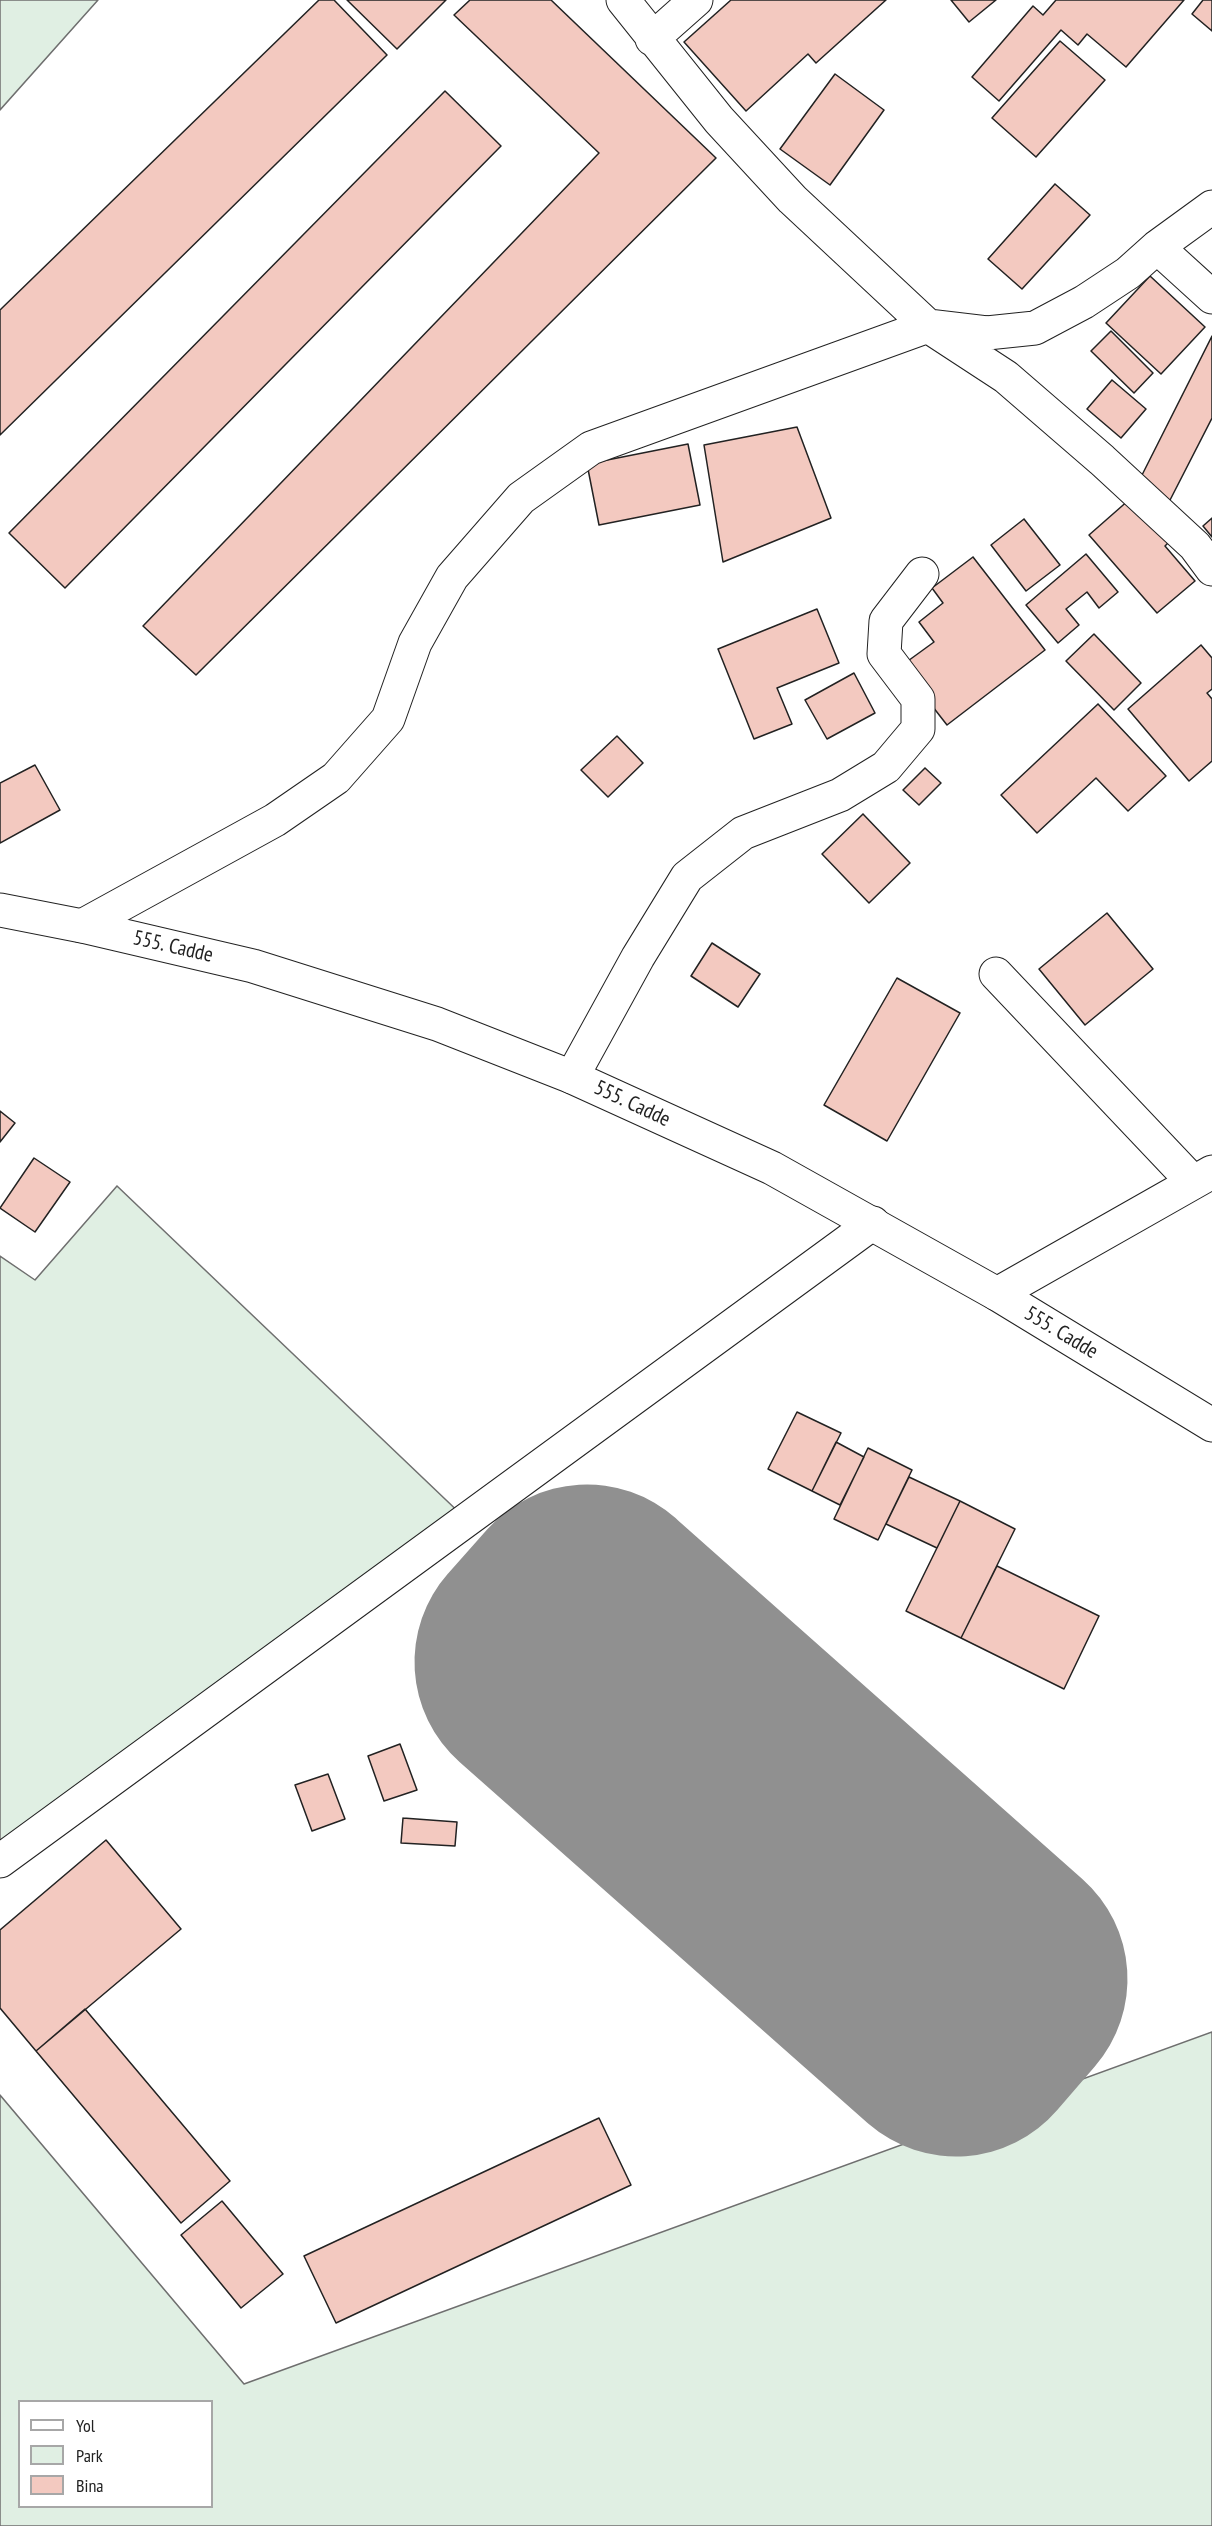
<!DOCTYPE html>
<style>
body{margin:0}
#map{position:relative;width:1212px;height:2526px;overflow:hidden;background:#fff;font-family:"PT Sans Narrow",sans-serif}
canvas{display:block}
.legend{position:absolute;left:18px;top:2400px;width:195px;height:108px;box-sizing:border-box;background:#fff;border:2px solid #a7a7a7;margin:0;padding:8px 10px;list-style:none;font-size:18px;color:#222}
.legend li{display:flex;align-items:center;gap:12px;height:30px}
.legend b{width:30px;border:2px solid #a7a7a7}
</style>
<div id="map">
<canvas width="1212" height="2526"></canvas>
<ul class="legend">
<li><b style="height:8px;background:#fff"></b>Yol</li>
<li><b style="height:16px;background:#e0efe3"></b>Park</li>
<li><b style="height:16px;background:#f3c9c0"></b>Bina</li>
</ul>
</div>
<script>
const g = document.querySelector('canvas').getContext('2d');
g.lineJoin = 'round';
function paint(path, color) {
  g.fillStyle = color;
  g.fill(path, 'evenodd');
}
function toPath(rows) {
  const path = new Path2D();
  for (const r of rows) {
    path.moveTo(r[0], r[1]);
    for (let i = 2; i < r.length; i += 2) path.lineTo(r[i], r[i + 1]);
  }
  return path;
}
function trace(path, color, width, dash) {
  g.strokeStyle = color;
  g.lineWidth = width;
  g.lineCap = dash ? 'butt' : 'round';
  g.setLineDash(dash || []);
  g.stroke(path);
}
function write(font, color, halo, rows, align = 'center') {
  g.font = font + ' "PT Sans Narrow",sans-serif';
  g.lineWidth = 4.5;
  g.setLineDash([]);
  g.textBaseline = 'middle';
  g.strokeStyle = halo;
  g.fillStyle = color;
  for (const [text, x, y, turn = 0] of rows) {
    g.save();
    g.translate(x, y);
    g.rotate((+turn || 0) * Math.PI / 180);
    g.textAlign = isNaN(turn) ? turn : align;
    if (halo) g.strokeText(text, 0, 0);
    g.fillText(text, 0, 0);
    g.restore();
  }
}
const green = toPath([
 [0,0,98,0,0,110,0,0],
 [117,1186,467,1520,0,1861,0,1256,35,1280,117,1186],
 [1212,2032,1212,2526,0,2526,0,2095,244,2384,1212,2032],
 [20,2402,212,2402,212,2506,20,2506,20,2402]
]);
const runway = toPath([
 [587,1618,994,1979,956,2023,548,1662,587,1618]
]);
const building = toPath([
 [319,0,334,0,387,55,0,435,0,310,319,0],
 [347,0,446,0,397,49,347,0],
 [470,0,551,0,716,158,196,675,143,626,599,153,454,15,470,0],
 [731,0,886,0,816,63,808,54,746,111,684,42,731,0],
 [951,0,996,0,969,22,951,0],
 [1056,0,1184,0,1126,67,1087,34,1078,45,1061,30,999,101,972,77,1033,6,1043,15,1056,0],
 [1203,0,1212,0,1212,31,1192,14,1203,0],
 [1060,41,1105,80,1036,157,992,118,1060,41],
 [835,74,884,110,830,185,780,149,835,74],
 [445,91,501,146,65,588,9,533,445,91],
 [1055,184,1090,215,1022,289,988,259,1055,184],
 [1150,276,1205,327,1161,374,1106,323,1150,276],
 [1111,331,1153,373,1134,393,1091,351,1111,331],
 [1212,336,1212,418,1168,504,1141,477,1212,336],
 [1112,380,1146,409,1121,438,1087,409,1112,380],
 [797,427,831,518,723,562,704,445,797,427],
 [688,444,700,505,599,525,587,464,688,444],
 [1130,499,1168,543,1165,546,1195,581,1157,613,1089,535,1130,499],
 [1212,518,1212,537,1203,526,1212,518],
 [1024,519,1060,565,1026,591,991,545,1024,519],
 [1086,554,1118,592,1099,608,1087,592,1066,609,1079,625,1058,643,1026,605,1086,554],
 [973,557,1045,650,947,725,901,666,934,642,919,622,943,603,932,588,973,557],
 [817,609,839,663,777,688,792,724,754,739,718,649,817,609],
 [1094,634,1141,683,1114,710,1066,661,1094,634],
 [1201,645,1212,658,1212,689,1207,693,1212,699,1212,761,1189,781,1128,709,1201,645],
 [854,673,875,713,827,739,805,700,854,673],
 [1098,704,1166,776,1128,811,1096,778,1037,833,1001,795,1098,704],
 [617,736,643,763,608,797,581,770,617,736],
 [35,765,60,810,0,843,0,783,35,765],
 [925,768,941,783,919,805,903,790,925,768],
 [863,814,910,863,869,903,822,854,863,814],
 [1107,913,1153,969,1085,1025,1039,969,1107,913],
 [712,943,760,974,738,1007,691,976,712,943],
 [897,978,960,1013,887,1141,824,1105,897,978],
 [0,1111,15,1123,0,1142,0,1111],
 [34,1158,70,1182,35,1232,0,1208,34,1158],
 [797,1412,841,1433,812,1491,768,1469,797,1412],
 [836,1442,864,1457,840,1505,812,1491,836,1442],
 [868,1448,912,1470,878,1540,834,1519,868,1448],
 [909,1477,960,1501,937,1548,886,1524,909,1477],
 [960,1501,1015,1529,961,1638,906,1611,960,1501],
 [997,1566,1099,1616,1064,1689,961,1638,997,1566],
 [400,1744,417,1790,384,1801,368,1756,400,1744],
 [328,1774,345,1819,312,1831,295,1785,328,1774],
 [403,1818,457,1822,455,1846,401,1843,403,1818],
 [106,1840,181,1929,36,2051,0,2008,0,1930,106,1840],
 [85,2009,230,2181,181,2223,36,2051,85,2009],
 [599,2118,631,2185,336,2323,304,2256,599,2118],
 [222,2201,283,2274,241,2308,181,2235,222,2201]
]);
const minor = toPath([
 [623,0,719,120,792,199,928,326,1006,377,1102,460,1195,546,1212,569],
 [652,39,696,0],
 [1157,247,1212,297],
 [82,926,275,820,336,778,388,719,415,643,452,577,521,498,591,448,928,326,987,333,1035,328,1084,302,1128,273,1157,247,1212,207],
 [996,974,1193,1182],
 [572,1077,638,957,687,877,743,833,840,795,886,767,918,729,918,699,884,654,886,621,922,574],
 [997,1294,1212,1172],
 [0,1861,873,1223]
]);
const tertiary = toPath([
 [0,910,82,926,253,966,437,1024,572,1077,772,1168,997,1294,1212,1425]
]);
const streetNames = [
 ["555. Cadde",173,947,13],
 ["555. Cadde",632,1104,25],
 ["555. Cadde",1061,1333,31]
];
paint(green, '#e0efe3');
trace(green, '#6f6f6f', 1.5);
trace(runway, '#909090', 267);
paint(building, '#f3c9c0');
trace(building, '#222', 1.5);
trace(minor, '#222', 35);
trace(tertiary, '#222', 35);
trace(minor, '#fff', 33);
trace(tertiary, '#fff', 33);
write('21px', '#222', '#fff', streetNames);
</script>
